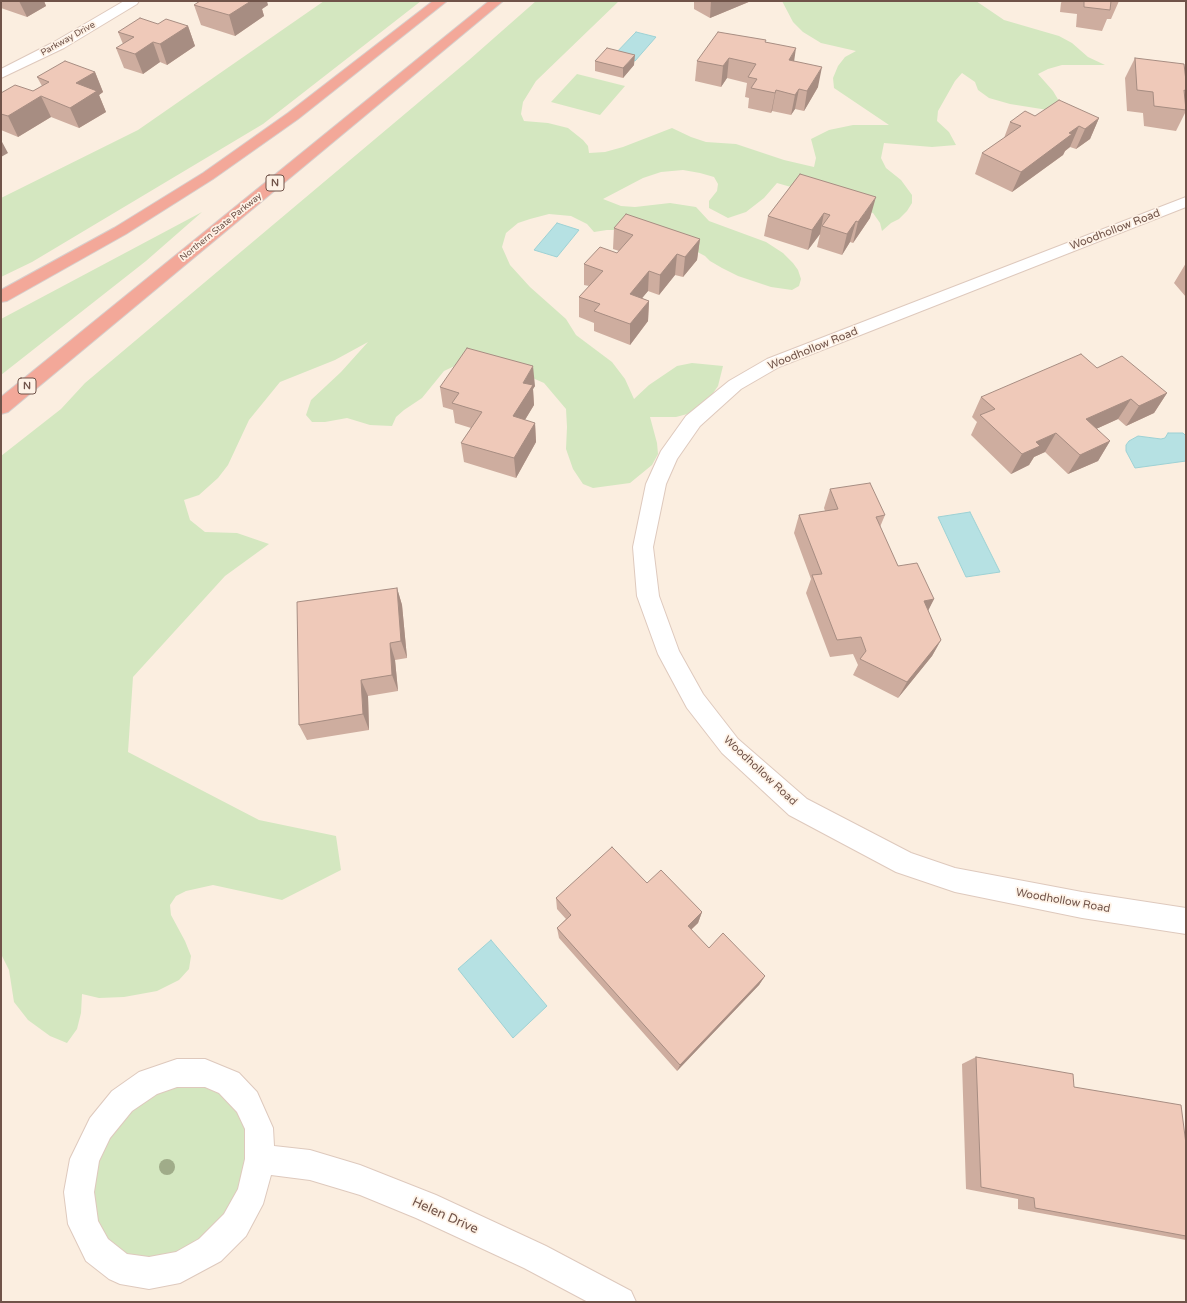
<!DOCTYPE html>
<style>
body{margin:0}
#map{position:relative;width:1187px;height:1303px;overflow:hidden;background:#fbeee0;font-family:"Varela Round",sans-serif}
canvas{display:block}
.frame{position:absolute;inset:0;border:2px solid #705349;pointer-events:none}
</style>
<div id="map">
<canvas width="1187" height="1303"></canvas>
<div class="frame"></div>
</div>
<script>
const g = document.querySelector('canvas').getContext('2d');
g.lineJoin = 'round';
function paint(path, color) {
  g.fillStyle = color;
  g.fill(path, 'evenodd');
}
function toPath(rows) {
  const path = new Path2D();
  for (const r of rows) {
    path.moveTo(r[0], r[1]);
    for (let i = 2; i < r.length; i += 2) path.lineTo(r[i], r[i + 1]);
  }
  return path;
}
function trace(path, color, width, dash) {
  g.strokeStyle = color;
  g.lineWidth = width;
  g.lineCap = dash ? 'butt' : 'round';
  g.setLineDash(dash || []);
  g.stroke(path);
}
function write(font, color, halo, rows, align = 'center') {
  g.font = font + ' "Varela Round",sans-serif';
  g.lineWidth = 3.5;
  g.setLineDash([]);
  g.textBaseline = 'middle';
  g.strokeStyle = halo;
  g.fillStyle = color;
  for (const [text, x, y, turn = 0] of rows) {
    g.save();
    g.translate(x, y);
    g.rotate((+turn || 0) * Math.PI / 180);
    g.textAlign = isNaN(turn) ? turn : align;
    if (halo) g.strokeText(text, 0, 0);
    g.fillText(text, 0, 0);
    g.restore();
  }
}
const green = toPath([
 [324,1,421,1,263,124,32,262,1,277,1,198,138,130],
 [536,1,619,1,536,81,523,102,521,114,524,121,548,123,568,128,583,140,588,146,589,153,605,152,623,147,672,128,691,137,706,142,736,144,784,160,814,167,816,158,811,139,829,130,853,125,889,125,834,88,833,78,838,66,845,57,856,51,821,43,803,32,793,22,782,1,976,1,1004,20,1059,36,1072,43,1088,57,1105,65,1062,65,1048,69,1038,74,1053,91,1059,101,1054,111,1010,104,989,98,978,90,975,82,962,73,955,81,938,111,937,121,949,132,956,145,932,147,884,143,881,158,886,168,901,180,912,195,912,203,907,211,899,219,891,223,882,231,880,223,873,213,843,202,777,183,764,198,746,212,728,218,709,208,709,201,717,191,718,184,714,177,700,173,683,170,661,172,643,178,603,199,621,206,635,207,670,203,696,207,709,221,766,242,783,253,793,263,798,270,801,279,799,286,792,290,771,287,738,276,722,268,710,261,705,256,675,240,629,230,607,230,594,232,587,224,571,216,549,214,530,219,518,223,506,233,502,247,510,265,530,287,566,319,576,335,612,362,625,379,634,399,649,385,677,366,692,363,723,366,718,386,709,399,691,413,676,417,650,417,657,443,658,454,652,465,630,483,593,488,583,484,573,469,566,449,567,427,566,409,544,383,528,376,461,363,444,371,422,398,404,410,396,417,392,426,370,425,347,418,325,422,312,422,306,415,311,400,341,372,368,342,335,360,280,382,249,420,228,465,218,478,199,495,184,500,190,520,205,532,237,533,269,544,225,576,133,677,128,752,259,820,336,836,341,870,282,900,213,885,186,891,176,896,170,905,171,915,185,941,191,956,189,969,179,980,157,991,124,997,99,998,82,994,81,1013,77,1029,67,1043,50,1036,28,1020,14,1002,9,970,1,954,1,456,61,409,85,383,469,60],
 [577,74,625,86,600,115,551,102],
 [202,212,146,261,1,375,1,319],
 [177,1073,247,1102,252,1193,180,1267,97,1250,85,1159,100,1128]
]);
const water = toPath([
 [636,32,656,37,635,61,613,56,636,32],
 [557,223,579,230,557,257,534,250,557,223],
 [1168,433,1183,433,1186,436,1186,461,1135,468,1126,451,1126,445,1129,441,1138,436,1161,439,1165,438,1168,433],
 [970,512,1000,572,966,577,938,517,970,512],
 [491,940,547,1006,513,1038,458,969,491,940]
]);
const street = toPath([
 [124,1,139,1,137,4,64,48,1,78,1,69,54,42,124,1],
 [1186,197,1186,207,779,367,741,389,700,426,677,459,666,484,653,547,659,596,679,651,703,694,738,739,807,799,911,853,955,868,1082,892,1186,908,1186,934,1082,918,955,892,896,872,789,815,722,753,687,708,658,654,637,596,633,547,646,484,661,451,686,416,729,381,767,359,1186,197],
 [177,1059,205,1059,239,1073,257,1092,273,1128,274,1146,310,1150,360,1165,436,1195,546,1246,631,1291,636,1302,588,1302,524,1268,416,1218,360,1195,310,1180,271,1175,263,1204,246,1236,221,1261,180,1283,149,1289,120,1284,109,1279,86,1261,68,1224,64,1192,70,1159,90,1118,112,1091,139,1072,177,1059],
 [177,1087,205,1087,219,1093,237,1112,245,1129,245,1159,238,1189,224,1214,199,1239,176,1252,149,1257,127,1254,108,1239,98,1221,94,1192,99,1161,110,1138,132,1111,157,1094,177,1087]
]);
const highway = toPath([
 [433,1,447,1,298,119,213,179,126,234,7,301,1,302,1,290,114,228,203,173,288,113,433,1],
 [489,1,503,1,8,412,1,414,1,397,489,1]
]);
const trees = [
 [167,1167]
];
const wall = toPath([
 [1,1,44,1,46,6,27,17,1,8],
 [694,1,751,1,710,18,694,9],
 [1062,1,1119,1,1111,19,1107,19,1102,31,1076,27,1077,14,1060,12,1061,3],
 [194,5,268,5,262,9,264,16,235,36,201,25],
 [158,24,188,26,195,46,167,65,160,62,143,74,124,68,116,48,123,44,118,32],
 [766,42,794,61,818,87,804,111,795,109,791,115,772,111,771,113,748,108,749,98,745,97,747,83,727,78,721,87,695,81,697,61],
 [1135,58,1186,81,1186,93,1185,95,1186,111,1176,131,1144,126,1143,113,1127,111,1125,78],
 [595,61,634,65,623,78,595,71],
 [95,72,103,92,99,95,106,112,79,128,51,117,18,137,1,130,1,93,33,91,42,86,37,77],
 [1035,116,1099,118,1090,139,1076,149,1070,147,1065,151,1063,155,1012,192,975,174,982,153,1004,138,1010,122],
 [800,174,870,218,853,243,850,242,842,255,817,247,820,234,808,250,764,236,768,216],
 [614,228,700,239,697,260,683,277,675,275,659,295,648,291,642,298,649,301,648,321,630,345,594,331,594,323,579,317,579,297,589,286,584,285,584,264,617,253,619,251,613,249],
 [1186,263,1186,297,1174,283],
 [1097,368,1167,393,1154,413,1126,426,1118,419,1096,429,1110,441,1098,461,1068,474,1045,452,1034,457,1029,465,1011,474,971,435,977,422,972,417,981,397],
 [535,386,533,389,534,405,525,420,535,423,536,442,516,478,464,462,461,443,471,428,455,423,453,410,443,407,440,387],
 [830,489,885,515,880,527,898,566,934,599,928,610,941,640,932,656,898,698,853,675,858,665,853,654,830,657,806,593,811,579,794,533,799,515,825,511,824,508],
 [397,588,402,605,407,658,395,660,398,691,368,696,369,730,307,740,299,725],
 [647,883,702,912,698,923,691,930,709,948,765,976,759,985,677,1071,559,938,557,928,566,919,557,909,556,898],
 [976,1057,1074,1087,1186,1144,1186,1240,1018,1209,1018,1199,966,1189,962,1064]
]);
const shadedWall = toPath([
 [19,1,44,1,46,6,27,17],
 [251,1,267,1,268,5,262,9,264,16,235,36,229,15],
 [711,1,751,1,710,18],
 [188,26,195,46,167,65,160,44],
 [153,42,160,62,143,74,135,54],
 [796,48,793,69,789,60],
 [635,55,634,65,623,78,623,68],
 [729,58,727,78,721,87,723,66],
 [822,67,818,87,804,111,807,91],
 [95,72,103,92,99,95,106,112,79,128,70,108,76,83],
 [799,89,795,109,791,115,795,95],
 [776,90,772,111,771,113,775,93],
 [41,96,51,117,18,137,8,116],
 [1099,118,1090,139,1076,149,1085,129],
 [1079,126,1070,147,1065,151,1063,155,1012,192,1021,172,1069,133],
 [1,140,8,153,1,157],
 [876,197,870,218,853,243,858,222],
 [824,213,820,234,808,250,812,230],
 [856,221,850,242,842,255,847,234],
 [700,239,697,260,683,277,685,257],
 [677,254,675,275,659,295,660,275],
 [649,271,648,291,629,314,630,294],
 [649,301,648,321,630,345,630,324],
 [533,366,535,386,533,389,534,405,515,436,513,416,523,383],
 [1167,393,1154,413,1126,426,1139,406],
 [1131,399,1118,419,1074,439,1086,419],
 [535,423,536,442,516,478,514,458],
 [1056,433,1045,452,1034,457,1029,465,1011,474,1022,454,1036,442],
 [1110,441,1098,461,1068,474,1080,455],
 [397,588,402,605,407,658,401,641],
 [934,599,925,617,924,601],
 [941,640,932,656,898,698,907,682],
 [390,643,395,660,398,691,392,675],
 [361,680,368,696,369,730,363,714],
 [702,912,698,923,684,936,688,926],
 [765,976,759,985,677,1071,680,1065]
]);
const building = toPath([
 [200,1,251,1,229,15,194,5,200,1],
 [1084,1,1111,1,1110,10,1084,7,1084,1],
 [140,18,158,24,166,19,188,26,160,44,153,42,135,54,116,48,134,37,118,32,140,18],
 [718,32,766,40,765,42,796,48,789,60,822,67,807,91,799,89,795,95,776,90,775,93,751,88,757,79,748,77,756,64,729,58,723,66,697,61,718,32],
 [607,48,635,55,623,68,595,61,607,48],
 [1135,58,1184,64,1186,81,1186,91,1184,90,1186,110,1154,106,1153,92,1137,90,1135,58],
 [65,61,95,72,76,83,97,91,70,108,41,96,8,116,1,114,1,93,15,85,33,91,49,82,37,77,65,61],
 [1059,100,1099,118,1085,129,1079,126,1069,133,1072,134,1021,172,982,153,1021,126,1010,122,1025,111,1035,116,1059,100],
 [800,174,876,197,858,222,856,221,847,234,822,226,830,215,824,213,812,230,768,216,800,174],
 [626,214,700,239,685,257,677,254,660,275,649,271,630,294,649,301,630,324,594,311,600,304,579,297,603,271,584,264,600,247,617,253,633,235,614,228,626,214],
 [467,348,533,366,523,383,533,385,513,416,535,423,514,458,461,443,482,412,452,403,459,393,440,387,467,348],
 [1081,354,1097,368,1122,356,1167,393,1139,406,1131,399,1086,419,1110,441,1080,455,1056,433,1036,442,1040,446,1022,454,980,415,995,409,981,397,1081,354],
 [870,483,885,515,876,517,898,566,917,563,934,599,924,601,941,640,907,682,860,659,866,651,861,637,837,640,812,575,822,574,799,515,838,509,830,489,870,483],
 [397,588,401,641,390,643,392,675,361,680,363,714,299,725,297,602,397,588],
 [612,847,647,883,661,870,702,912,688,926,709,948,723,933,765,976,680,1065,557,928,571,915,556,898,612,847],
 [976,1057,1073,1074,1074,1087,1181,1105,1186,1144,1186,1236,1035,1208,1034,1198,981,1187,976,1057]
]);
const farStreetnames = [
 ["Parkway Drive",68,39,-29],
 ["Northern State Parkway",221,227,-39]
];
const shields = [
 [275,183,18],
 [27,386,18]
];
const shieldNames = [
 ["N",275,183],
 ["N",27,386]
];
const streetNames = [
 ["Woodhollow Road",1115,230,-21],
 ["Woodhollow Road",813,349,-22],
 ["Woodhollow Road",760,771,43],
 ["Woodhollow Road",1063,901,10]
];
const nearStreetnames = [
 ["Helen Drive",445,1216,24]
];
paint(green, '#d4e7c0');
paint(water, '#b6e1e3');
trace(water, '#9dd1d4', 1);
trace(street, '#dec9bd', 2);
trace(highway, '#d7cfcc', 2);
paint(street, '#fff');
paint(highway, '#f3a899');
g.fillStyle = '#a0ac89';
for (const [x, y] of trees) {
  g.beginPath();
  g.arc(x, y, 8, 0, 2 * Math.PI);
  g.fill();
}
paint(wall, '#cead9f');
paint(shadedWall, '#a78d82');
paint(building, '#efc9b9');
trace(building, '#a78d82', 1);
write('9px', '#705349', '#fef2e6', farStreetnames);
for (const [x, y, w] of shields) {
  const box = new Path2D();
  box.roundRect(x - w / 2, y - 8, w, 16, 3);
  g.fillStyle = '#fef2e6';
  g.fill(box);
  trace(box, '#705349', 1);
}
write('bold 10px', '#705349', null, shieldNames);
write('11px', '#705349', '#fef2e6', streetNames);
write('13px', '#705349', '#fef2e6', nearStreetnames);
</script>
